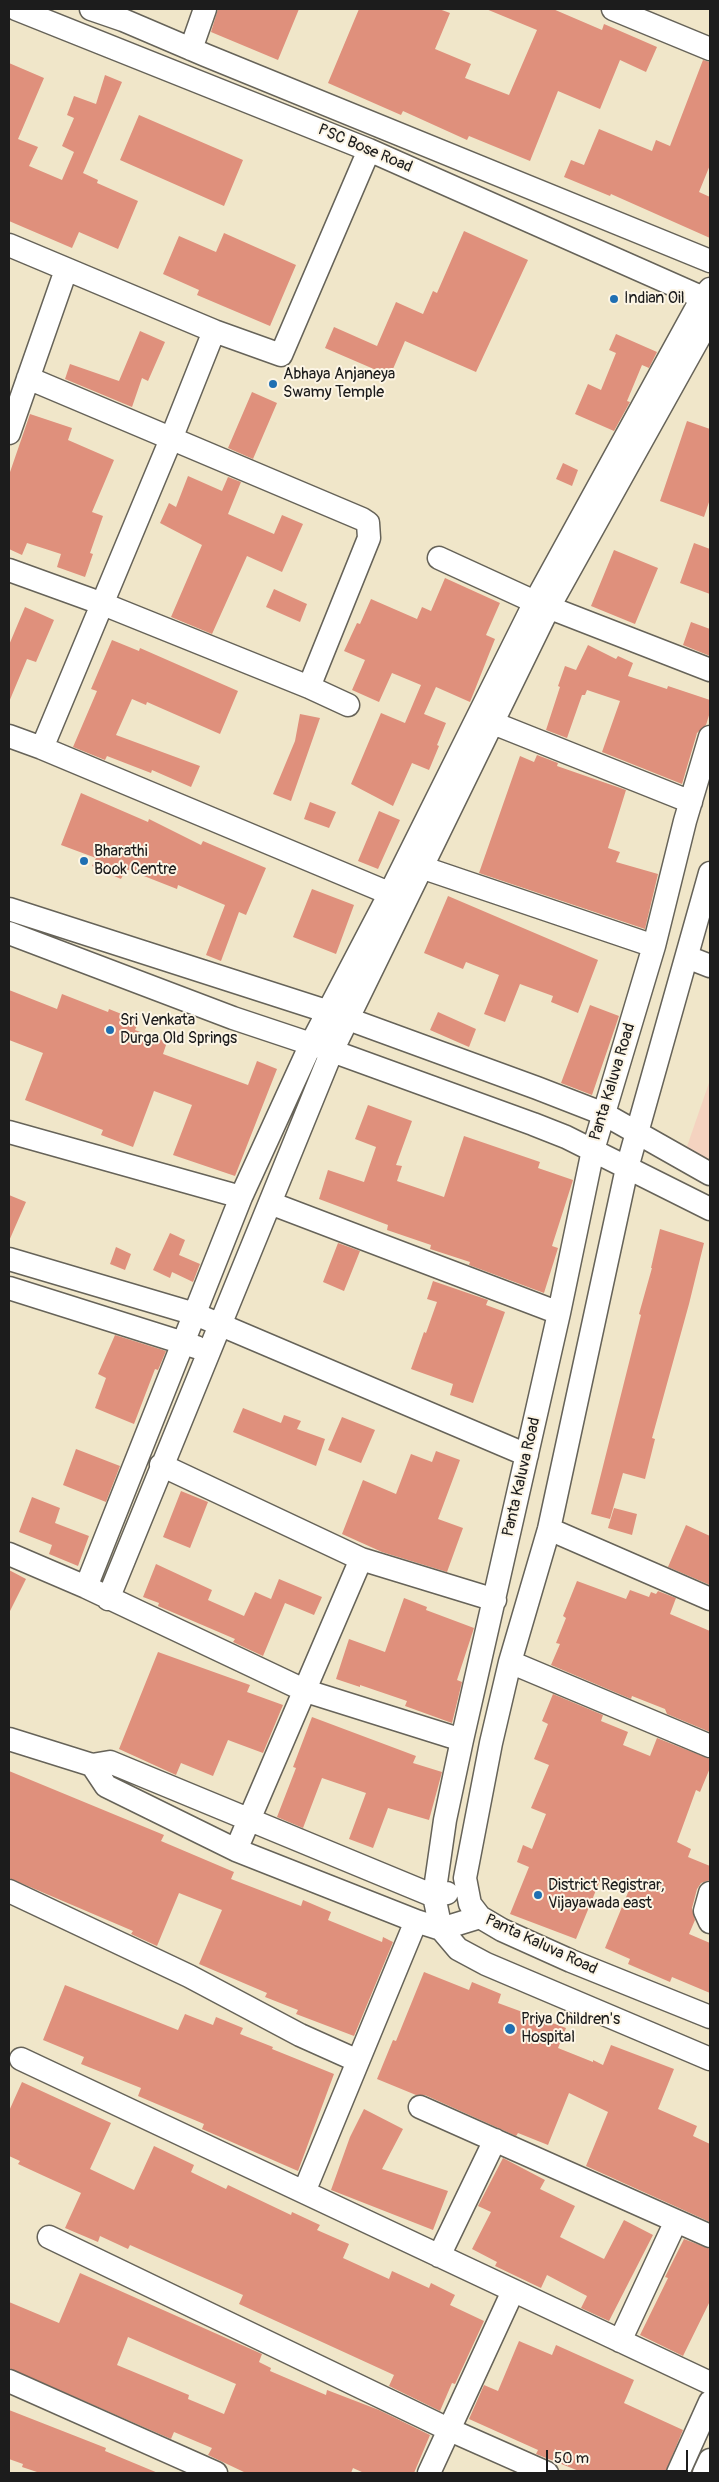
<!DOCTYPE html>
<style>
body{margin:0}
#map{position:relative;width:719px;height:2482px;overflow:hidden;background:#f0e6c9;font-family:Pangolin,sans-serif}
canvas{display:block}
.frame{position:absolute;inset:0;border:10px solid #1c1c1c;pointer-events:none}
.scale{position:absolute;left:546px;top:2450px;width:142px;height:22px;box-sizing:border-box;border:2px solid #1c1c1c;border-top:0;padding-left:6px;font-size:15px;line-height:18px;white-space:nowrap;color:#1c1c1c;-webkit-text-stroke:4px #fcf5e5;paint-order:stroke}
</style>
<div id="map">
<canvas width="719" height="2482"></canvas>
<div class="frame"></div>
<div class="scale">50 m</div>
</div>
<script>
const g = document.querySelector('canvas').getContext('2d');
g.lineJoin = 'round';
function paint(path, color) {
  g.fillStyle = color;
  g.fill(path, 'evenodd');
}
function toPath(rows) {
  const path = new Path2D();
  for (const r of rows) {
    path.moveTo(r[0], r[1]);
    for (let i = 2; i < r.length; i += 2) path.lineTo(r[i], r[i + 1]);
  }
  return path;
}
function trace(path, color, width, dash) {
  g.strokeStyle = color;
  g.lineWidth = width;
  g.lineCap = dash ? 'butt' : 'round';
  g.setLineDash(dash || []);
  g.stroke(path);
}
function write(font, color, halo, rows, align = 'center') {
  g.font = font + ' Pangolin,sans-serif';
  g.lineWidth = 4;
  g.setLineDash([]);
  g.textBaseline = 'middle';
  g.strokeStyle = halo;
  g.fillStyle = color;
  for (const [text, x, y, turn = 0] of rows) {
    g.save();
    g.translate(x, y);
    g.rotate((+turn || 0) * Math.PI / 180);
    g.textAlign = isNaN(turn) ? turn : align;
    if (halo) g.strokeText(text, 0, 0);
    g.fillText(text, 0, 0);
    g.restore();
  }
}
const built = toPath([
 [710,1080,710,1169,683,1158]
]);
const building = toPath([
 [218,9,299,9,278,60,211,32],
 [359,9,439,9,450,13,435,49,471,64,465,78,509,95,537,30,486,9,553,9,602,30,604,24,657,47,646,72,620,60,600,109,558,91,530,161,469,136,467,140,403,111,401,115,328,83],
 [703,60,710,62,710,165,699,192,710,197,710,238,611,194,610,196,564,177,571,160,584,165,599,129,652,151,656,140,670,146],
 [9,63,44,78,18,139,38,147,29,166,62,180,74,152,62,146,74,118,67,115,74,96,96,104,105,75,122,82,83,173,98,180,97,183,138,201,118,249,79,232,72,248,9,221],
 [139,115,243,160,224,206,120,160],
 [464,231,528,260,476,372,405,341,390,376,325,348,334,327,377,346,396,302,423,314,433,291,437,293],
 [224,233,296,265,270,326,197,295,199,290,163,274,179,236,216,252],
 [140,331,165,342,148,381,142,378,132,407,65,379,70,364,119,381],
 [616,334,657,352,649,368,642,365,627,401,630,402,614,431,575,414,588,384,601,390,616,353,609,350],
 [252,392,277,403,253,459,228,448],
 [30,414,72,428,68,440,114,460,92,512,103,516,90,553,93,554,85,577,57,567,61,554,27,543,22,555,9,549,9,475],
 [687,421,710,429,710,499,704,517,660,501],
 [563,463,578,470,572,486,556,479],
 [188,476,222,491,228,477,241,482,228,514,274,534,282,515,303,524,282,572,247,556,212,634,171,617,202,545,160,523,169,503,176,507],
 [694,543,710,549,710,594,680,583],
 [614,550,658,568,635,624,591,606],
 [445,578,500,603,486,635,495,639,470,702,436,687,424,714,446,723,437,745,439,746,429,770,412,763,393,806,351,784,381,713,405,723,421,685,392,673,379,702,352,690,365,660,344,651,357,623,360,624,371,599,417,619,422,607,431,611],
 [274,589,307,604,300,622,266,607],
 [25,607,54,620,36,662,27,659,9,702,9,645],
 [691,622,710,629,710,656,683,645],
 [112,640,139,651,140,648,238,691,220,734,147,702,146,705,132,699,116,735,200,766,191,787,152,770,151,773,107,756,105,760,73,747,97,691,91,689],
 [588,645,616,659,618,656,633,663,628,676,667,689,668,686,710,700,710,712,706,725,697,733,682,784,602,752,620,701,587,690,585,695,582,695,567,738,546,730,560,687,558,686,565,666,576,670],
 [300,714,320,718,291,801,273,794,295,741],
 [537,755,558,763,557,766,626,790,608,848,620,852,616,862,658,874,645,929,479,873,520,756,534,762],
 [81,793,148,822,149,819,201,845,203,841,266,868,246,915,239,912,221,961,206,955,225,905,178,885,177,889,126,869,121,879,92,866,96,858,61,845],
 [310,802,336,812,329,828,304,819],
 [379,811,400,820,378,869,358,861],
 [312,889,354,905,336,954,293,937],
 [448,896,598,960,578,1013,551,1002,553,996,520,984,505,1022,484,1014,499,975,466,962,463,969,424,953],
 [9,990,57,1009,62,994,108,1012,109,1009,139,1021,135,1030,167,1042,163,1054,248,1085,257,1061,277,1069,235,1176,173,1155,192,1105,154,1091,133,1147,101,1135,103,1130,25,1100,43,1053,9,1040],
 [590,1005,619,1016,592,1095,561,1083],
 [438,1012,476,1029,469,1047,430,1030],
 [368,1105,412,1121,396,1165,402,1166,397,1181,444,1197,464,1136,540,1162,538,1168,573,1180,552,1246,558,1248,544,1293,469,1265,470,1262,430,1249,431,1245,387,1230,388,1225,319,1199,328,1170,364,1182,376,1147,355,1139],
 [9,1195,26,1202,9,1241],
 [660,1229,704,1243,689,1304,652,1438,655,1439,645,1479,623,1473,610,1519,591,1514,641,1315,639,1314,652,1268,651,1268],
 [170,1233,185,1240,179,1255,200,1264,193,1282,172,1272,170,1278,153,1270],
 [338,1243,360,1251,344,1291,323,1282],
 [116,1247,131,1254,125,1270,110,1264],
 [433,1281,488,1300,486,1305,505,1312,473,1403,450,1395,453,1384,411,1369,424,1332,426,1333,437,1302,427,1299],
 [115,1335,166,1351,158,1370,155,1369,134,1424,95,1408,106,1378,98,1374],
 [243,1408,281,1423,284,1415,301,1421,297,1429,325,1439,316,1466,233,1432],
 [342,1417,375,1430,361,1463,328,1450],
 [76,1449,120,1466,106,1502,63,1485],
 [436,1451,460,1460,438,1519,463,1528,447,1572,382,1552,342,1534,363,1480,396,1494,411,1454,432,1462],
 [181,1491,208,1502,190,1548,163,1537],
 [32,1497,60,1508,55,1523,89,1536,78,1566,49,1554,52,1545,19,1532],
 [614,1508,637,1514,632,1535,608,1528],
 [686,1525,710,1536,710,1585,668,1567],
 [156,1564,212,1590,208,1600,244,1616,255,1592,271,1599,279,1579,322,1597,314,1615,285,1603,263,1656,233,1642,235,1639,158,1606,159,1603,143,1597],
 [9,1570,26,1579,9,1613],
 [577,1581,626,1599,630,1590,649,1597,651,1592,656,1594,658,1591,676,1598,670,1614,710,1631,710,1732,667,1714,665,1709,632,1696,631,1699,551,1665,560,1644,556,1643,566,1618,563,1616],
 [404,1598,427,1607,426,1610,474,1628,457,1680,462,1682,452,1723,405,1706,407,1701,360,1685,360,1687,336,1679,349,1639,385,1652],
 [158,1652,250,1685,247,1692,283,1705,263,1753,228,1740,213,1776,181,1763,176,1775,119,1749],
 [553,1694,603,1715,601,1721,628,1732,623,1745,650,1756,657,1738,710,1759,710,1768,700,1792,696,1790,677,1842,691,1849,688,1857,710,1866,710,1880,701,1883,697,1889,692,1908,695,1920,689,1934,710,1943,710,1993,672,1977,670,1982,628,1964,630,1959,605,1948,629,1890,601,1878,576,1939,510,1914,529,1867,517,1862,523,1845,532,1849,546,1814,531,1808,549,1765,534,1759,548,1724,542,1721],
 [312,1717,416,1756,413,1763,442,1772,429,1820,388,1808,373,1848,349,1839,366,1793,322,1778,303,1828,277,1817,296,1768,293,1767],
 [9,1771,164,1835,161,1841,234,1872,231,1879,301,1906,303,1900,331,1912,328,1920,382,1942,383,1937,393,1942,354,2036,296,2014,298,2010,265,1997,267,1993,199,1964,222,1910,179,1893,157,1946,131,1934,133,1931,9,1878],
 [424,1972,469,1990,472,1982,501,1994,498,2003,566,2028,558,2048,593,2062,593,2060,603,2065,611,2045,674,2069,658,2109,697,2126,693,2136,710,2144,710,2222,586,2166,608,2112,569,2093,548,2145,518,2133,516,2136,425,2095,416,2095,377,2079,393,2040,396,2041],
 [65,1985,178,2030,185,2014,213,2025,216,2017,243,2028,240,2034,273,2047,272,2049,334,2074,298,2171,202,2129,204,2124,138,2096,141,2088,81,2064,84,2057,43,2040],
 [22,2082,111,2123,90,2169,134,2190,154,2146,194,2165,191,2172,226,2189,228,2185,291,2215,292,2212,320,2225,317,2230,349,2244,343,2258,389,2279,392,2271,429,2288,431,2283,455,2295,450,2305,484,2321,455,2384,452,2383,440,2411,389,2386,394,2375,239,2304,243,2295,130,2245,128,2249,100,2236,98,2242,65,2228,81,2193,18,2164,20,2161,9,2156,9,2111],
 [364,2109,403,2129,382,2169,448,2191,433,2230,331,2190,350,2137],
 [503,2158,545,2180,540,2189,575,2206,560,2237,604,2259,624,2220,653,2235,609,2321,581,2308,587,2296,547,2275,541,2288,495,2266,497,2262,472,2249,491,2212,478,2206],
 [684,2239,710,2249,710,2301,683,2356,640,2335,668,2278,665,2277],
 [80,2273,262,2354,259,2362,271,2368,270,2371,326,2395,327,2390,379,2410,430,2435,414,2473,364,2473,353,2468,351,2473,246,2473,208,2455,212,2448,174,2432,171,2439,9,2368,9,2302,59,2323],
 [128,2337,236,2384,224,2414,188,2399,189,2395,117,2365],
 [519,2341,552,2355,556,2345,634,2380,624,2403,683,2430,665,2473,584,2473,536,2454,538,2450,469,2419,484,2385,498,2391],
 [9,2410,106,2448,105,2451,158,2473,40,2473,22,2467,23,2464,9,2459]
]);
const minor = toPath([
 [16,9,369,150,710,301],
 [91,9,123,20,205,55,710,261],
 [613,9,710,49],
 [191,49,205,9],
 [9,245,214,331,171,439,42,748,403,899],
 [214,331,281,355,369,150],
 [28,378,362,519,368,523,369,538,309,687],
 [9,433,66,270],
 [439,558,535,602,710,670],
 [9,570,103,604,309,687,348,705],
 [493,723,691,802],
 [9,736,42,748],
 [710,737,685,821,654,946,593,1150,559,1313,462,1740,445,1820,434,1896,441,1929,458,1949,486,1964,710,2059],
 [409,863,654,946],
 [710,873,627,1168,549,1529,510,1662,491,1743,465,1878,470,1904,480,1917,502,1930,571,1961,710,2017],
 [9,909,329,1012,537,1088,604,1114,710,1174],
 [9,933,233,1018,332,1051,533,1124,566,1137,710,1209],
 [687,957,710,966],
 [9,1132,241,1197],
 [270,1203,559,1313],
 [9,1259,195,1314,527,1455],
 [9,1288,196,1347],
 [161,1465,361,1559,495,1600],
 [549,1529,710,1599],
 [9,1554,86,1587,306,1691,462,1740],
 [86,1587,241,1197,311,1044,390,893,535,602,702,298,710,289],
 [108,1599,332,1051,549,607,710,318],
 [510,1662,710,1746],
 [9,1739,92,1765,110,1762,434,1896,447,1893],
 [92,1765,106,1786,236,1850,416,1921,441,1929,480,1917],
 [236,1850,361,1559],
 [9,1891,189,1976,300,2035,358,2061],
 [710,1893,705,1911,710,1922],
 [21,2059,710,2383],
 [420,2107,710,2236],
 [304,2192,416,1921],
 [49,2237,450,2430,547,2473],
 [439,2256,495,2140],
 [620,2341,676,2221],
 [9,2381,216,2473],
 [429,2473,513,2291],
 [678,2473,710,2402],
 [704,2473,710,2460]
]);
const markers = [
 [614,299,5,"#1f6fb2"],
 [273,384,5,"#1f6fb2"],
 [84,861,5,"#1f6fb2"],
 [110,1030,5,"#1f6fb2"],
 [538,1895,5,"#1f6fb2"],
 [510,2029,6,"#1f6fb2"]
];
const streetNames = [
 ["PSC Bose Road",365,149,23],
 ["Panta Kaluva Road",613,1082,-73],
 ["Panta Kaluva Road",522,1477,-77],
 ["Panta Kaluva Road",541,1945,25]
];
const poiNames = [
 ["Indian Oil",624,299],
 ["Abhaya Anjaneya",283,375],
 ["Swamy Temple",283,393],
 ["Bharathi",94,852],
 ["Book Centre",94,870],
 ["Sri Venkata",120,1021],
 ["Durga Old Springs",120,1039],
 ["District Registrar,",548,1886],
 ["Vijayawada east",548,1904],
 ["Priya Children's",521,2020],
 ["Hospital",521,2038]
];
paint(built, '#f4d3c0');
paint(building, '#df907c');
trace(minor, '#666359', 25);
trace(minor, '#fff', 22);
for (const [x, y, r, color] of markers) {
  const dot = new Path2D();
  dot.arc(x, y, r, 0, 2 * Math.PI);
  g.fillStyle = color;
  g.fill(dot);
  trace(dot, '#fcf5e5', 2);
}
write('16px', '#1c1c1c', '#fcf5e5', streetNames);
write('16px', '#1c1c1c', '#fcf5e5', poiNames, 'left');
</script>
